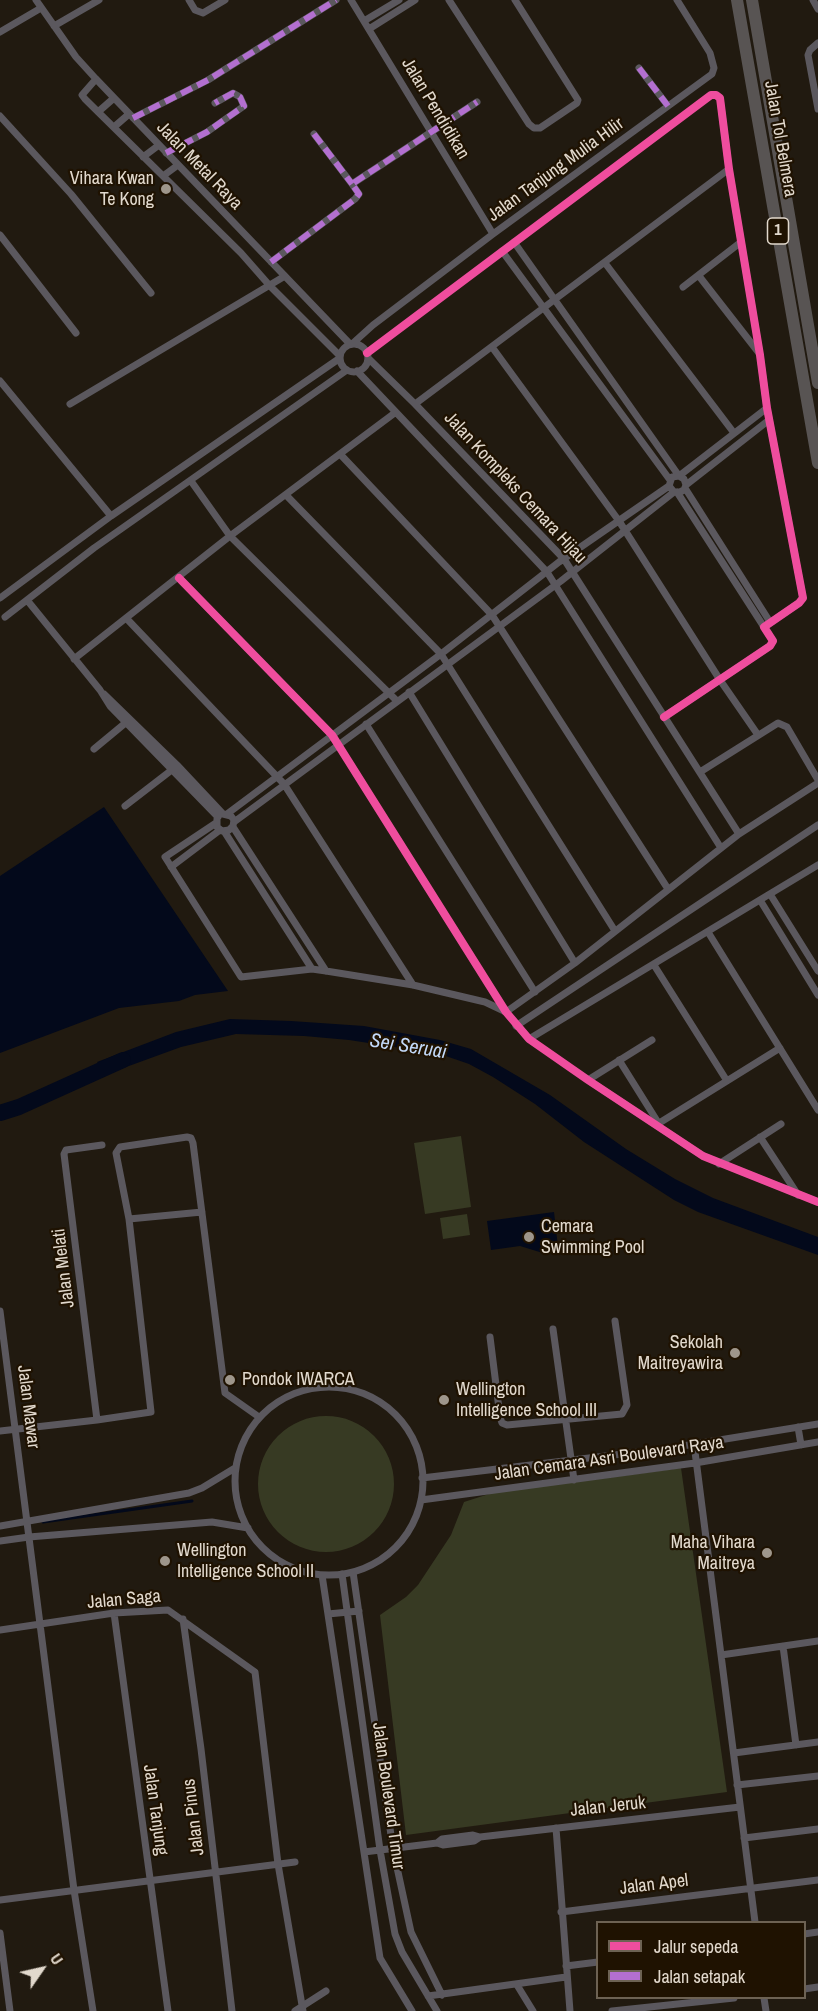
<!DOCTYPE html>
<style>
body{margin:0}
#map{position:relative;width:818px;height:2011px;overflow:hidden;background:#211a10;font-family:"Archivo Narrow",sans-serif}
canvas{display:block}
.legend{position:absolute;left:596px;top:1921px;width:210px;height:78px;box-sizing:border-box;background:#1f1201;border:2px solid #6d6253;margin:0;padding:8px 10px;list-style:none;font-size:18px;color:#e2d9cd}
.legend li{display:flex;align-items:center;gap:12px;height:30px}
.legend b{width:30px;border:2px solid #6d6253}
.north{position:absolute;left:12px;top:1939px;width:60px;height:60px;-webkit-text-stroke:4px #1f1201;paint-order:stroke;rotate:56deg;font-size:16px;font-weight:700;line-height:24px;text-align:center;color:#e2d9cd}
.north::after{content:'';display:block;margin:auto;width:21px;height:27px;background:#e2d9cd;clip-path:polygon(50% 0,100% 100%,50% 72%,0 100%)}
</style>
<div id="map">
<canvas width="818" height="2011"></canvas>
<ul class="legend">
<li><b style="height:8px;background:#ef4d9e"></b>Jalur sepeda</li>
<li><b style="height:8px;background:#b36fd0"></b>Jalan setapak</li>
</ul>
<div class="north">U</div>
</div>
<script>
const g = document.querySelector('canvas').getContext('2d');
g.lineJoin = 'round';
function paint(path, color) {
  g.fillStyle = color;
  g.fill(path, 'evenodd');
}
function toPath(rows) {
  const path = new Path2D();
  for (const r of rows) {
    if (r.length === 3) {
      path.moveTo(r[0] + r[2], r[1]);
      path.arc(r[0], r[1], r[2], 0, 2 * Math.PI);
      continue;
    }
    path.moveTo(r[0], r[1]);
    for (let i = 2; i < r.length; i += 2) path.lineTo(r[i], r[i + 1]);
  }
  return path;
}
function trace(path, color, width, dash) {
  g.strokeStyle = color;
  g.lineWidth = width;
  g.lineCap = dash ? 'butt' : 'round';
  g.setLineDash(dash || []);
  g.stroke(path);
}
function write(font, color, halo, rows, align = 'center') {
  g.font = font + ' "Archivo Narrow",sans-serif';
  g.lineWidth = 4.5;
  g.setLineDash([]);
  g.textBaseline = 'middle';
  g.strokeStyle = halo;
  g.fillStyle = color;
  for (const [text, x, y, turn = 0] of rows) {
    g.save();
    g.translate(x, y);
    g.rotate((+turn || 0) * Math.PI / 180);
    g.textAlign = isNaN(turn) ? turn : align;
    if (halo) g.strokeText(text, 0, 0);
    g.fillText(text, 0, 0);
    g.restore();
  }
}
const green = toPath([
 [461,1136,471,1207,425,1214,414,1143],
 [467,1214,470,1235,443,1239,440,1218],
 [326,1484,68],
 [681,1468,727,1792,406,1835,380,1615,406,1597,418,1585,451,1535,464,1502,492,1493]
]);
const water = toPath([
 [104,807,228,991,195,995,179,1001,119,1008,0,1053,0,876],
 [230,1019,291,1021,364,1026,440,1040,471,1049,550,1095,626,1149,675,1179,713,1198,818,1237,818,1255,698,1212,674,1200,584,1142,535,1104,493,1077,469,1064,440,1054,349,1040,304,1036,236,1034,181,1047,107,1074,97,1062,176,1032],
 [554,1212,558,1247,546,1254,520,1246,491,1250,487,1221]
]);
const stream = toPath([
 [43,1522,192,1501]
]);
const river = toPath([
 [0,1113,19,1107,123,1060]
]);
const minor = toPath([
 [36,0,76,57,96,79,350,344],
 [189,0,195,10,203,13,225,0],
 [351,0,493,234],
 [449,0,529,124,534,128,540,128,577,103,578,100,515,0],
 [813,0,818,9],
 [364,21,399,0],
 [54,26,99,0],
 [369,29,415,0],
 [0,32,41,8],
 [818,43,810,50,808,55,818,109],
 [639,68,668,106],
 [96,79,82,95,85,99,241,253,270,286,339,355],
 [98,112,114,98],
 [0,116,71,194,151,293],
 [133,118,208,80,336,0],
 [114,127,129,114],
 [314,134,352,184],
 [166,153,207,132,244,106,240,97,233,93,215,103],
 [143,157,159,145],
 [163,176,178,165],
 [0,235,76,333],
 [514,242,679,476,684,479,686,485,684,490,680,492,674,492,669,486,672,477,679,476,767,408],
 [502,251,670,480],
 [271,262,355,199,359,194,352,184,477,102],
 [605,263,734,433],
 [699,276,759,353],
 [683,287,741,242],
 [352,344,373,325,493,234,712,74,714,68,710,53,677,0],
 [354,358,14],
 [492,347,619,521,720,680,758,735],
 [367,353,711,95,716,95,720,98,729,169,760,355,767,408,803,598,799,603,764,627,773,641,770,646,664,717],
 [368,358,415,404,564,559,739,834],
 [357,371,547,572,721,848],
 [0,381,111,516],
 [70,404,285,276],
 [415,404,729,169],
 [340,454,492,615,668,889],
 [191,481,230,536,397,701],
 [686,485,769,420],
 [685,488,770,622],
 [677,492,764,627],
 [286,495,441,654,615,931],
 [179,578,332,735,506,1012,529,1039,588,1080,703,1156,818,1202],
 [0,598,111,516,340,358],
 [27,600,100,690,110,706,218,817],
 [5,617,94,548,347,370],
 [127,619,284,784,413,985],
 [74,659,230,536,396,412],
 [409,692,575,963],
 [104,694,177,765,223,814,231,816,234,820,233,826,229,830,222,831,217,827,217,819],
 [366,724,535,992],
 [94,749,129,720],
 [700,772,778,723,787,727,818,780],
 [125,806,173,769],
 [227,814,441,654,559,562,669,486],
 [234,822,561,581,674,492],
 [216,823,165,857,241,977,312,969,326,971,413,985,485,1002,504,1011],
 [233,827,326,971],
 [224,831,312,969],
 [171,867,220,830],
 [770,894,818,971],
 [760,900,818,995],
 [708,932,818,1110],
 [654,965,727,1081],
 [506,1012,575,963,739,834,818,783],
 [516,1026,818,825],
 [529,1039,818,865],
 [619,1060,659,1124],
 [588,1080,652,1040],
 [656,1125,780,1048],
 [760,1137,798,1195],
 [719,1164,781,1124],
 [129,1219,202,1212],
 [0,1311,74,1890,93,2011],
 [553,1329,574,1480],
 [490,1337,500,1417,502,1423,507,1425,622,1414,627,1405,615,1321],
 [329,1481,94],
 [97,1420,64,1154,66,1150,102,1145],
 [798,1427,801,1445],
 [0,1431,97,1420,151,1412,129,1219,116,1153,120,1147,187,1137,191,1138,193,1143,225,1393,259,1417],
 [694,1444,721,1655],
 [422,1478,664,1449,818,1424],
 [421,1500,695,1463,818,1442],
 [0,1526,189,1493,202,1488,235,1468],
 [0,1541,29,1537,212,1522,248,1528],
 [353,1572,393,1849,411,1932,442,1995],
 [342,1574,380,1850,395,1934,402,1952,437,2011],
 [322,1575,380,1958,412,2011],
 [114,1613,168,2011],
 [328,1614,359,1611],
 [183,1619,201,1749,232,2011],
 [0,1630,114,1613,168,1610,255,1672,278,1864,303,2011],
 [783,1646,796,1745],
 [734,1753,818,1742],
 [737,1785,818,1776],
 [556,1828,570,2011],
 [744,1838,818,1829],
 [437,1843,443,1845,474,1841,480,1837,740,1807],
 [364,1852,437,1843,442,1839,473,1835,480,1837],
 [0,1900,295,1862],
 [561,1912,818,1880],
 [755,1922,721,1655,818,1641],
 [0,1933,10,2011],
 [804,1934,818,1932],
 [566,1966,598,1962],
 [517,1985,533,2011],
 [804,1989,818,1987],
 [428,1996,566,1977],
 [764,1998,766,2011],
 [295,2011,326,1991],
 [612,2011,734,1998]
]);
const motorway = toPath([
 [737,0,818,463],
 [752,0,818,383]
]);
const quiet = toPath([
 [639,68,668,106],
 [133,118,208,80,336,0],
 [314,134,352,184],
 [166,153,207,132,244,106,240,97,233,93,215,103],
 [271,262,355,199,359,194,352,184,477,102]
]);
const cycleway = toPath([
 [367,353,711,95,716,95,720,98,729,169,760,355,767,408,803,598,799,603,764,627,773,641,770,646,664,717],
 [179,578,332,735,506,1012,529,1039,588,1080,703,1156,818,1202]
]);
const markers = [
 [166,189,6,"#9e968b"],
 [529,1237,6,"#9e968b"],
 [735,1353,6,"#9e968b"],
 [230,1380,6,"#9e968b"],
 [444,1400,6,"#9e968b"],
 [767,1553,6,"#9e968b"],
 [165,1561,6,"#9e968b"]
];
const shields = [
 [778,231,21]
];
const shieldNames = [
 ["1",778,231]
];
const streetNames = [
 ["Jalan Pendidikan",435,109,59],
 ["Jalan Tol Belmera",780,139,80],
 ["Jalan Metal Raya",199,166,46],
 ["Jalan Tanjung Mulia Hilir",556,170,-36],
 ["Jalan Kompleks Cemara Hijau",515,488,47],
 ["Jalan Melati",64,1268,-97],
 ["Jalan Mawar",28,1407,83],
 ["Jalan Cemara Asri Boulevard Raya",609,1459,-8],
 ["Jalan Saga",124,1600,-5],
 ["Jalan Boulevard Timur",388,1796,82],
 ["Jalan Jeruk",608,1807,-6],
 ["Jalan Tanjung",155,1810,82],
 ["Jalan Pinus",194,1817,-97],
 ["Jalan Apel",654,1885,-7]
];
const poiNames = [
 ["Vihara Kwan",154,179,"right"],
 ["Te Kong",154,200,"right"],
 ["Cemara",541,1227],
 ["Swimming Pool",541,1248],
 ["Sekolah",723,1343,"right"],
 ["Maitreyawira",723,1364,"right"],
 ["Pondok IWARCA",242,1380],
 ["Wellington",456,1390],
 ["Intelligence School III",456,1411],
 ["Maha Vihara",755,1543,"right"],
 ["Maitreya",755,1564,"right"],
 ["Wellington",177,1551],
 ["Intelligence School II",177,1572]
];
const waterNames = [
 ["Sei Seruai",408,1047,9]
];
paint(green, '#373a23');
paint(water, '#03091b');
trace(stream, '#03091b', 3);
trace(river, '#03091b', 16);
trace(minor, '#5b585e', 7);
trace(motorway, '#585453', 12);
trace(quiet, '#b36fd0', 6, [12, 6]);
trace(cycleway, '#ef4d9e', 8);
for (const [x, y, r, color] of markers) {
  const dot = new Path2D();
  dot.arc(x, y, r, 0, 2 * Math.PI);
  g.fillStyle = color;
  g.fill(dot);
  trace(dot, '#1f1201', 2);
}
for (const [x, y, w] of shields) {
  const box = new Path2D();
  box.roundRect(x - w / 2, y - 13, w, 26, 4.5);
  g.fillStyle = '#1f1201';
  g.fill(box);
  trace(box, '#e2d9cd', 1.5);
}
write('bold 16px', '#e2d9cd', null, shieldNames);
write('18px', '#e2d9cd', '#1f1201', streetNames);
write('18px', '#e2d9cd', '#1f1201', poiNames, 'left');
write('italic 20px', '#c3d9f8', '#1f1201', waterNames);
</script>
